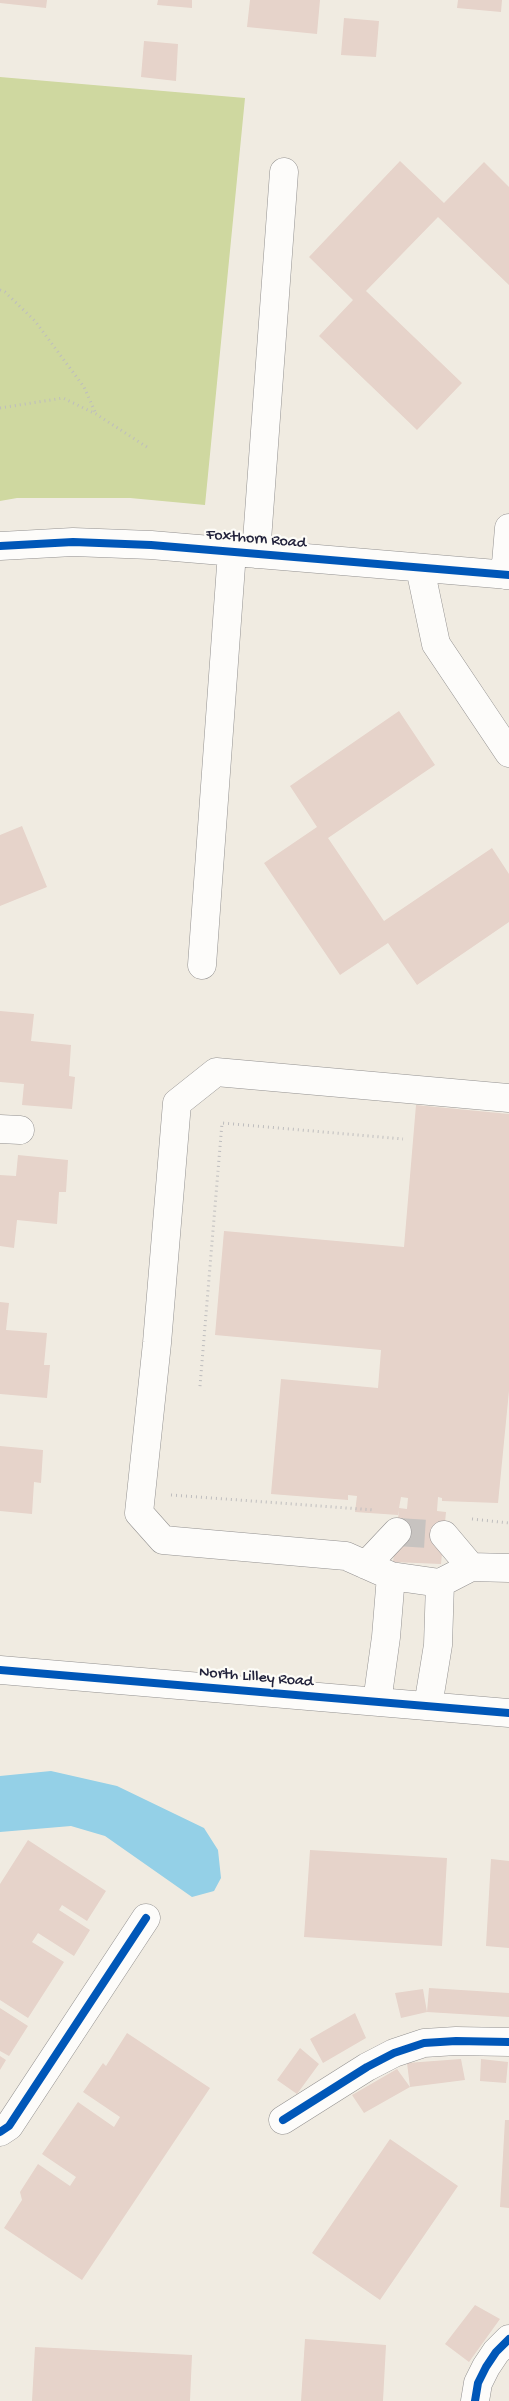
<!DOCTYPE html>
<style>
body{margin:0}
canvas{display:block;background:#f0ebe1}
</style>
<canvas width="509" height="2401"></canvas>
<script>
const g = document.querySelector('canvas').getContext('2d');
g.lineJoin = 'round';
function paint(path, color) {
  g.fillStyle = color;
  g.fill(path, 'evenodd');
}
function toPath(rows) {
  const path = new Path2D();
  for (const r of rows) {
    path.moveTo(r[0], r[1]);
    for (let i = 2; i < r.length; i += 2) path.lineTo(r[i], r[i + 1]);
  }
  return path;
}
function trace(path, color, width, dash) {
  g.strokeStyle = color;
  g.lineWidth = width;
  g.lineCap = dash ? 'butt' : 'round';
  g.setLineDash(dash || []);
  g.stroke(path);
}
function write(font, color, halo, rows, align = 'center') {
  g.font = font + ' "Gochi Hand",sans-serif';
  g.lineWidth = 4.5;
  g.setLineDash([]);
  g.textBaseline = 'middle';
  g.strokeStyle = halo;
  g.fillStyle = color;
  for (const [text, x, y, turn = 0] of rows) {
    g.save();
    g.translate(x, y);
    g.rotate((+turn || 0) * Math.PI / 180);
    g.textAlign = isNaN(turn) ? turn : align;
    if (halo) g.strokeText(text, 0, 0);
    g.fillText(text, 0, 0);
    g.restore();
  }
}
const green = toPath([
 [0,77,245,98,205,505,130,498,17,498,0,501]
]);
const water = toPath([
 [51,1771,117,1786,204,1828,218,1850,221,1878,214,1891,192,1897,105,1836,71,1826,0,1832,0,1776]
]);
const building = toPath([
 [0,0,47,0,46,8,0,3],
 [158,0,192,0,192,8,157,5],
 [250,0,320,0,317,34,247,27],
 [458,0,502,0,501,12,457,8],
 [344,18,379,21,376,57,341,55],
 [144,41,178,44,176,81,141,77],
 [400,161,444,203,484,162,509,187,509,285,438,217,366,291,462,383,417,430,319,336,353,300,309,257],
 [399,711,435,765,328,838,384,921,492,848,509,874,509,922,417,985,388,943,340,975,264,863,317,827,290,786],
 [22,826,47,887,0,906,0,835],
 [0,1011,34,1014,31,1041,71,1045,69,1076,75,1077,72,1109,22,1105,24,1084,0,1082],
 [416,1105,509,1114,509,1391,498,1503,442,1501,442,1498,438,1497,437,1511,446,1512,441,1564,393,1562,399,1510,398,1515,355,1512,357,1496,348,1495,348,1500,271,1494,281,1379,378,1388,381,1350,215,1335,224,1231,404,1247],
 [401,1497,408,1498,407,1509,399,1508],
 [18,1155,68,1160,66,1192,59,1192,57,1224,17,1220,14,1248,0,1246,0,1175,16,1176],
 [0,1302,9,1303,6,1330,47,1333,44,1365,50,1365,47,1398,0,1394],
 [0,1446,43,1450,41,1483,34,1482,32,1514,0,1511],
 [28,1840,106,1891,87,1921,62,1905,59,1910,90,1930,74,1956,38,1933,32,1942,64,1962,28,2018,0,2000,0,1884],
 [310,1850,447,1858,442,1946,304,1937],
 [491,1859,509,1861,509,1948,486,1946],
 [429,1988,509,1993,509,2017,427,2012],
 [423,1989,427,2012,401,2018,395,1993],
 [0,2008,28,2026,9,2056,0,2051],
 [355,2013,366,2038,323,2063,310,2039],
 [127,2033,210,2088,82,2280,4,2228,22,2200,20,2192,38,2164,70,2186,76,2177,42,2154,78,2102,114,2127,120,2117,83,2092,103,2063,106,2066],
 [300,2048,319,2064,297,2094,277,2080],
 [0,2056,6,2060,0,2070],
 [461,2059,465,2080,410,2087,407,2063],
 [481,2059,508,2062,506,2083,480,2081],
 [397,2069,410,2087,364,2113,352,2095],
 [505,2120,509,2120,509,2208,500,2207],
 [390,2139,458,2186,380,2300,312,2253],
 [475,2305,500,2319,469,2362,445,2344],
 [305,2339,386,2345,383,2401,301,2401],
 [35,2347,192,2355,190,2401,32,2401]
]);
const minorTunnel = toPath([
 [397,1532,444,1535]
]);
const path = toPath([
 [0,290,5,292,35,321,84,387,96,414],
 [0,408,63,398,96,414,150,449],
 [200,1386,222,1123,403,1139],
 [171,1495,374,1510],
 [472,1519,509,1523]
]);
const minor = toPath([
 [0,546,73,542,151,545,509,575],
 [256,554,284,172],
 [420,568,436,644,509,753],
 [505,575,509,528],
 [202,965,232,552],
 [509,1098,216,1072,177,1103,157,1343,139,1513,163,1540,346,1556,391,1576,440,1583,471,1567,509,1568],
 [0,1129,20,1130],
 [444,1535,471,1567],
 [366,1565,397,1532],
 [0,1670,509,1713],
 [377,1702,386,1637,391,1576],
 [428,1706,438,1645,440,1583],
 [283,2120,367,2067,394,2053,424,2043,456,2041,509,2042],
 [0,2132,9,2126,146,1918],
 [475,2401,478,2383,486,2367,496,2352,509,2339]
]);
const cycleway = toPath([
 [0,546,73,542,151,545,509,575],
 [0,1670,509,1713],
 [283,2120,367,2067,394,2053,424,2043,456,2041,509,2042],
 [0,2132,9,2126,146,1918],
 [475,2401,478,2383,486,2367,496,2352,509,2339]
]);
const streetNames = [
 ["Foxthorn Road",256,540,5],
 ["North Lilley Road",256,1678,5]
];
paint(green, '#cfd8a0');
paint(water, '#94d0e7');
paint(building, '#e6d3ca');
trace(minorTunnel, '#c7c3c0', 28, [28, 14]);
trace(minor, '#939190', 29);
trace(path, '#bebdbe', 3, [1, 4]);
trace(minor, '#fdfcfa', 28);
trace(cycleway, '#0057b8', 8);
write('16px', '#22223b', '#fdfcf7', streetNames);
</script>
